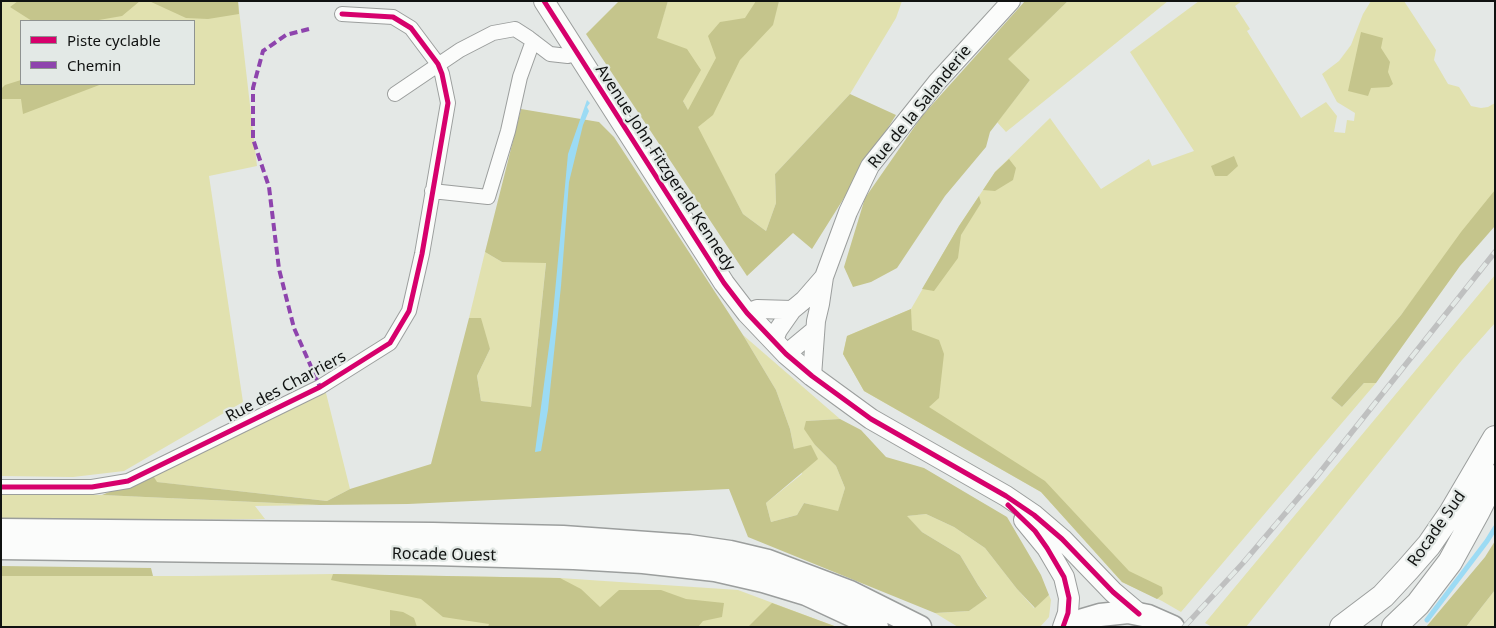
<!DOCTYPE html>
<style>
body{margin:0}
#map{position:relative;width:1496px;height:628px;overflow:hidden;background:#e4e8e6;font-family:"Noto Sans",sans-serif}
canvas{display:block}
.frame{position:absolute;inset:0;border:2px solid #101211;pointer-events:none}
.legend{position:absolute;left:20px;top:20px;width:175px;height:65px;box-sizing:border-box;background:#e3e9e6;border:1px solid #8f9391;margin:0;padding:6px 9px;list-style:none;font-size:15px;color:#101211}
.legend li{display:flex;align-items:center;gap:10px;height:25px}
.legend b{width:25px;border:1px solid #8f9391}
</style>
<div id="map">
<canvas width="1496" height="628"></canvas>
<div class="frame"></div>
<ul class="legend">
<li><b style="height:6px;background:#d6006c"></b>Piste cyclable</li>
<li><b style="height:6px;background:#8e44ad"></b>Chemin</li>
</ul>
</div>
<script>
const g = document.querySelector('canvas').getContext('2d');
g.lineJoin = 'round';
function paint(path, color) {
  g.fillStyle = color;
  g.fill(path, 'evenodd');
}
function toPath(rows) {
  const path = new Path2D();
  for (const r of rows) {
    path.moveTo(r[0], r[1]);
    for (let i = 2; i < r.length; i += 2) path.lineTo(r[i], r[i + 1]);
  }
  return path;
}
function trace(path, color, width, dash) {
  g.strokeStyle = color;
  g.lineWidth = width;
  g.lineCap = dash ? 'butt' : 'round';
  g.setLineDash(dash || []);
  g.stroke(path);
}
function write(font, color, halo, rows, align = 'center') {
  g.font = font + ' "Noto Sans",sans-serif';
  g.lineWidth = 4.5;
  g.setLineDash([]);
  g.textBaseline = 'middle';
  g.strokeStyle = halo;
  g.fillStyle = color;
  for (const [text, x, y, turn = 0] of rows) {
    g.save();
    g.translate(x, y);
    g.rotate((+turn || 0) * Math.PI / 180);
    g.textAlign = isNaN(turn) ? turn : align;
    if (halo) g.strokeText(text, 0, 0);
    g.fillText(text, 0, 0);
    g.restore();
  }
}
const green = toPath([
 [1,1,238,1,257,166,209,176,243,402,124,471,73,477,1,476],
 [21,21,194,21,194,84,21,84],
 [668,1,902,1,896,18,850,94,775,174,776,203,766,231,743,214,683,101,656,38],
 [1068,1,1168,1,1006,132,997,122,1030,80,1007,59],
 [1199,1,1242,1,1235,6,1250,29,1247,31,1301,118,1326,102,1337,116,1334,132,1345,133,1347,120,1354,121,1355,113,1337,102,1322,74,1339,61,1351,45,1363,14,1371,1,1404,1,1436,50,1434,60,1448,84,1459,87,1471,106,1481,108,1488,107,1495,103,1495,194,1401,315,1331,398,1342,407,1364,383,1376,383,1181,612,1162,601,1122,582,1041,492,864,391,843,354,847,336,911,309,959,226,995,172,1050,118,1101,189,1149,159,1152,166,1194,151,1130,52],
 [485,252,502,262,546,262,531,408,481,401,477,376,490,349,469,318],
 [1495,275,1495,323,1462,360,1246,627,1212,627,1205,623],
 [743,335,840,419,806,421,815,445,836,466,845,488,838,512,804,503,797,515,771,522,766,503,802,474,794,449,790,429,776,390],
 [325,389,350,489,327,501,156,482,152,474],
 [1,494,102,495,320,505,255,506,265,519,1,521],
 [926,514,954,527,985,548,1017,589,1034,608,1049,595,1051,600,1049,617,1040,627,958,627,935,613,969,611,987,597,978,585,960,555,922,532,906,516],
 [333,574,560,578,738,590,837,627,1,627,1,576,193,576],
 [1495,590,1495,627,1466,627]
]);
const forest = toPath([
 [18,1,140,1,122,16,93,21,32,21,10,7],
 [149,1,238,1,239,14,208,19,186,18],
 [619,1,668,1,657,38,687,49,701,70,683,101,688,110,716,58,708,36,720,22,745,18,756,1,779,1,773,25,740,60,713,115,698,127,743,214,766,231,776,203,775,174,850,94,896,115,812,249,793,233,747,276,586,34],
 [1025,1,1068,1,1008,59,1030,80,990,132,986,147,945,196,897,268,871,282,853,287,844,267,865,198,922,116],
 [1361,32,1383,38,1381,48,1390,62,1388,72,1393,84,1389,87,1371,88,1368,96,1348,91],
 [21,80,21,84,102,84,23,114,21,99,1,99,1,89,5,85],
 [521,109,599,122,614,137,743,335,776,390,790,429,794,449,811,445,818,459,766,503,771,522,797,515,804,503,838,511,845,488,836,466,815,445,804,429,806,421,840,419,861,430,886,457,924,468,1007,517,1041,575,1049,595,1035,608,1017,589,985,548,954,527,926,514,907,516,922,532,960,555,978,585,987,598,969,611,935,613,748,537,729,489,408,504,320,505,102,495,152,474,157,482,327,501,350,489,431,464,469,318,481,318,490,349,477,376,481,401,531,407,546,263,502,262,485,252],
 [1234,156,1238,166,1227,176,1215,176,1211,166],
 [1009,159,1016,168,1013,180,995,191,983,190,995,172],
 [1495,190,1495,226,1460,266,1376,383,1364,383,1342,407,1331,398,1401,315,1461,232],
 [979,196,981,203,961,235,958,258,934,291,922,289,959,226],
 [911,309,912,330,939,340,944,354,939,398,929,407,1045,481,1129,571,1162,587,1163,594,1157,599,1122,582,1041,492,864,391,843,354,847,336],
 [1495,541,1495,590,1466,627,1426,627,1485,557],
 [1,566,151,568,153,576,1,576],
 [333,574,560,578,581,589,600,607,619,590,661,590,686,599,724,603,722,617,703,621,698,627,488,627,489,624,443,617,421,599,331,580],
 [772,603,837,627,748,627],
 [390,610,403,612,414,618,417,627,390,627]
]);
const water = toPath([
 [587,100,590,103,587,107,589,111,583,125,569,182,561,286,548,410,541,451,535,452,552,324,568,154]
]);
const stream = toPath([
 [1427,620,1487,541,1495,528]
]);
const minor = toPath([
 [395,94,460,50,493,33,515,29,529,38,550,54,568,56,576,53],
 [432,191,488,197,508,131,520,77,533,41],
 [1,487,92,487,128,481,320,387,390,343,409,311,422,254,448,103,442,74,438,64,411,28,393,17,342,14]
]);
const tertiary = toPath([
 [747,313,757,309,792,310],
 [774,340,778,330,792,310,804,300,824,277,848,212,870,166,937,82,1011,1],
 [786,354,815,330],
 [812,376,816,321,820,304,824,277]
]);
const secondary = toPath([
 [544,1,724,283,747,313,786,354,812,376,871,419,1006,496,1034,515,1062,539,1113,592,1139,614],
 [1024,520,1047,548,1064,577,1069,598,1068,613,1063,627]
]);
const primary = toPath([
 [1,530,433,534,563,537,689,546,730,552,768,561,850,592,920,627],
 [1,548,434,554,574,558,643,562,715,570,763,581,806,594,877,627],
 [1069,627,1083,620,1100,615,1128,612,1148,616,1173,627]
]);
const trunk = toPath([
 [1342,627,1383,596,1408,569,1429,545,1451,513,1495,438],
 [1394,627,1418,604,1450,562,1478,511,1495,477]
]);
const rail = toPath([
 [1184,627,1243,563,1317,476,1495,252]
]);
const quiet = toPath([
 [309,29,286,35,263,51,253,88,253,139,269,187,279,269,294,328,320,387]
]);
const cycleway = toPath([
 [544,1,724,283,747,313,786,354,812,376,871,419,1006,496,1034,515,1062,539,1113,592,1139,614],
 [1,487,92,487,128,481,320,387,390,343,409,311,422,254,448,103,442,74,438,64,411,28,393,17,342,14],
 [1008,505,1035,531,1047,548,1064,577,1069,598,1068,613,1063,627]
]);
const streetNames = [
 ["Rue de la Salanderie",920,107,-51],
 ["Avenue John Fitzgerald Kennedy",665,168,57],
 ["Rue des Charriers",286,387,-28],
 ["Rocade Sud",1437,529,-55],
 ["Rocade Ouest",444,555,1]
];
paint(green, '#e1e1af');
paint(forest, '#c5c58c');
paint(water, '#9cdbf4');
trace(stream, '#9cdbf4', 5);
trace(minor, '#9b9e9d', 16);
trace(tertiary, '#9b9e9d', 20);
trace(secondary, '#9b9e9d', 22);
trace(primary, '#9b9e9d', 25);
trace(trunk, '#9b9e9d', 26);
trace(minor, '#fbfcfb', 14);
trace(tertiary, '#fbfcfb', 18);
trace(secondary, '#fbfcfb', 20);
trace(primary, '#fbfcfb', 22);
trace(trunk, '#fbfcfb', 24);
trace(rail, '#bfc0c0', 5.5);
trace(rail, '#e3e9e6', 4, [11]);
trace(quiet, '#8e44ad', 4, [8, 4]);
trace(cycleway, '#d6006c', 5);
write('16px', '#101211', '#e3e9e6', streetNames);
</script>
